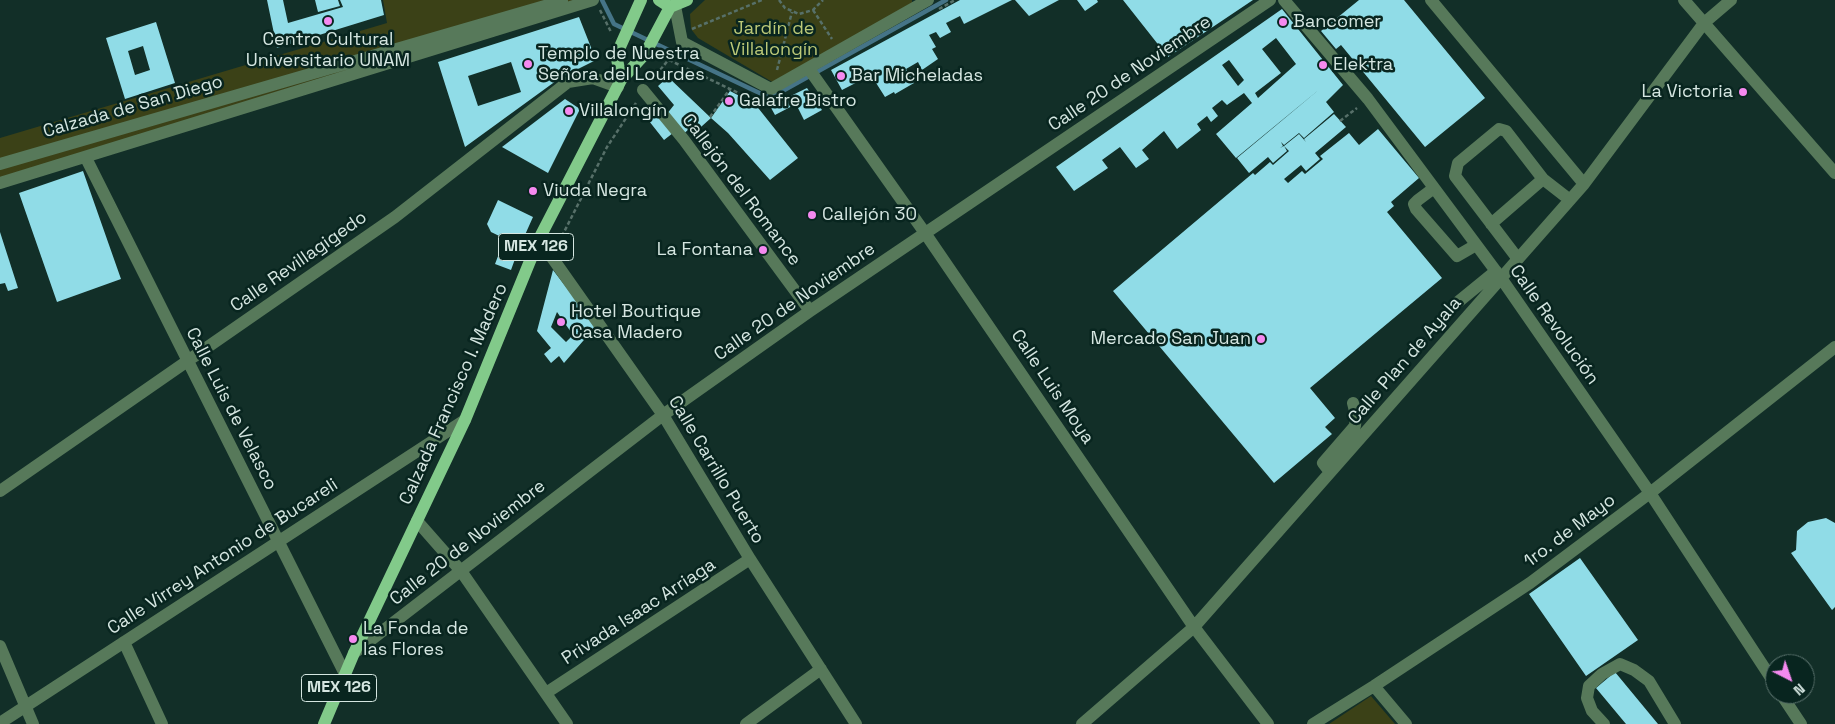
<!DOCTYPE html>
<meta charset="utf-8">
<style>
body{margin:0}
#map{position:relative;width:1835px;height:724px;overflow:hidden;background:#122f28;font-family:"Space Grotesk",sans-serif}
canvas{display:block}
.north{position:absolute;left:1765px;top:654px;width:50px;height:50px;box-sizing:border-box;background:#08251f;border:1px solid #5a726d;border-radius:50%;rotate:139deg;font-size:14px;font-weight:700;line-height:20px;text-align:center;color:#d5e6e1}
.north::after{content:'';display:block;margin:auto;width:18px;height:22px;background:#f589ef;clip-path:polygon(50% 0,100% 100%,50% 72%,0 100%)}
</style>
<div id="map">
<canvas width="1835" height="724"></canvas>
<div class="north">N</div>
</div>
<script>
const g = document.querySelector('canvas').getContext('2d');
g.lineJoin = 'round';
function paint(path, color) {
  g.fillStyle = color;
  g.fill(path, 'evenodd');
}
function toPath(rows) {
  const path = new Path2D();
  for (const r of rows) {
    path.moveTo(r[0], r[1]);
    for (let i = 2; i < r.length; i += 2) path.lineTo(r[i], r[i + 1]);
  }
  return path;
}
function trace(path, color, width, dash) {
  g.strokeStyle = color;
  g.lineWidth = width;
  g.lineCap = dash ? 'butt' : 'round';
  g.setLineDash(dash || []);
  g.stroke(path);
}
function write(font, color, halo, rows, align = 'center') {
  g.font = font + ' "Space Grotesk",sans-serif';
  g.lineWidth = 5;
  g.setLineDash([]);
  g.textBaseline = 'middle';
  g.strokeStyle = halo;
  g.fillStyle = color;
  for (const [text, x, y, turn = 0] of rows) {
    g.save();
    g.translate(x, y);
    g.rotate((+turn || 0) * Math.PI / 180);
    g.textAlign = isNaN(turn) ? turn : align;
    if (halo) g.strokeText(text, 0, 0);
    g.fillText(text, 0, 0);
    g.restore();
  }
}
const green = toPath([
 [383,0,582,0,0,180,0,138,387,23],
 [705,0,912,0,912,3,774,83,698,38,691,29,690,14],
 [1371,696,1395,724,1329,724]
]);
const stream = toPath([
 [602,0,614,24,770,98,946,0]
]);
const building = toPath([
 [267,0,283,0,288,23,343,7,340,0,381,0,384,15,277,48],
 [315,0,338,0,340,6,318,12],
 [960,0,1012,0,964,24,960,16,946,23,951,32,940,38,936,32,929,35,936,47,932,49,938,59,922,70,918,62,906,69,914,83,895,94,894,92,885,97,871,75,842,90,831,70],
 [1015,0,1059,0,1029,16],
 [1077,0,1097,0,1098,2,1085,11],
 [1123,0,1253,0,1168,57],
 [1359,0,1404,0,1485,98,1425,147,1341,45,1336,49,1321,31],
 [1282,9,1343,85,1326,102,1334,112,1304,138,1299,133,1284,145,1281,142,1283,146,1280,148,1284,146,1287,151,1273,163,1268,157,1249,173,1237,158,1321,88,1236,158,1216,134,1252,103,1244,93,1227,105,1222,100,1212,108,1218,116,1211,122,1207,116,1197,124,1201,130,1177,149,1164,131,1142,150,1149,159,1136,168,1120,147,1102,160,1108,168,1074,191,1056,167],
 [1276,38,1296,64,1258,98,1255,93,1281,73,1262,49],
 [1229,60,1244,80,1238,86,1222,65],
 [579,17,596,60,560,78,465,147,438,62],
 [511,62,521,92,478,106,468,76],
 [156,22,175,83,125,99,106,38],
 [143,46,150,70,135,75,128,51],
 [668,77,711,118,730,91,755,104,798,158,770,180,728,133,711,118,692,135,688,130,682,135,666,115,674,105,658,86],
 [807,88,822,110,804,120,796,104,775,115,770,106],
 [565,99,580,109,548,173,502,147],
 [657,114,673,133,664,140,649,121],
 [1334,114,1346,127,1315,153,1320,159,1306,171,1301,165,1284,179,1288,183,1302,171,1305,174,1323,159,1320,156,1349,133,1359,145,1378,129,1419,178,1391,202,1394,206,1387,212,1442,278,1310,388,1335,418,1325,427,1332,434,1274,483,1113,291,1253,173,1255,175,1270,162,1273,165,1289,151,1284,146,1299,134,1306,142,1304,139],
 [83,171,121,279,57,302,19,193],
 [498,200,533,217,520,246,491,232,487,224],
 [0,232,18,288,8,291,5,283,0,284],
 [500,251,515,259,511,270,495,264],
 [553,270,596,326,564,363,559,356,551,363,544,354,551,348,537,331],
 [557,312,573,335,566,342,551,327],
 [1826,518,1835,523,1835,607,1832,610,1791,553,1796,550,1797,531,1808,522],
 [1580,558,1638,640,1586,676,1529,594],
 [1615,672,1658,724,1626,724,1596,688]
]);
const path = toPath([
 [779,0,785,8,799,14,813,10,823,0],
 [939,9,955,0],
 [600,10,611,32],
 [813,10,832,39],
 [692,29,762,0],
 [669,60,766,106,771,103],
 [777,70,792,12],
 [652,80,674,53],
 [710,117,730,89],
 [1340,121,1357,108],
 [559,242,607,147,636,103]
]);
const minor = toPath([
 [1284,0,1368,99,1501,278,1650,493,1775,684],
 [1431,0,1584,184],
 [1684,0,1835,173],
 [675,6,682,42,771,89,928,0],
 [809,69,925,233,1194,627,1268,724],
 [643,90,684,140,810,311],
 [86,158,345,674],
 [0,164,562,1],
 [0,183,593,0],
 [1434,188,1418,200,1414,204,1416,209,1457,256,1476,245],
 [1491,224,1543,179],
 [539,239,663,415,750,559,856,724],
 [1518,259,1455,176,1458,163,1499,129,1506,131,1543,179,1570,200],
 [1458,302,1496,271],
 [1330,472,1323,463,1355,426,1356,415,1353,403],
 [0,491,395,217,568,82,593,78,618,87],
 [417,521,461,571,567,724],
 [124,642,162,724],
 [0,646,33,724],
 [354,653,663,415,810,311,1270,0],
 [1374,686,1406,724],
 [546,693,750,559],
 [1781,694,1801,724],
 [0,723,465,420],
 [746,724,821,669],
 [1082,724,1194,627,1584,184,1704,23,1731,0],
 [1313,724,1374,686,1530,583,1650,493,1835,347],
 [1604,724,1592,711,1587,698,1589,686,1602,674,1620,664,1634,670,1649,681,1675,724]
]);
const major = toPath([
 [659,0,670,7,687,0],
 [621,80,617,59,619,49,641,0],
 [324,724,354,653,465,420,539,239,621,80,645,54,670,7]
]);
const markers = [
 [328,21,5,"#f589ef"],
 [1283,22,5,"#f589ef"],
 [528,64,5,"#f589ef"],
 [1323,65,5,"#f589ef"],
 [841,76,5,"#f589ef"],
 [1743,92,5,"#f589ef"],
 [729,101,5,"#f589ef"],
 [569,111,5,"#f589ef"],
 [533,191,5,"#f589ef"],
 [812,215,5,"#f589ef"],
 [763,250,5,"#f589ef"],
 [561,322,5,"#f589ef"],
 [1261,339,5,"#f589ef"],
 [353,639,5,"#f589ef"]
];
const shields = [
 [536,247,75],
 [339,688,75]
];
const shieldNames = [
 ["MEX 126",536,247],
 ["MEX 126",339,688]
];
const poiNames = [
 ["Bancomer",1293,22],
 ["Centro Cultural",328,40,"center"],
 ["Universitario UNAM",328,61,"center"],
 ["Templo de Nuestra",538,54],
 ["Señora del Lourdes",538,75],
 ["Elektra",1333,65],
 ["Bar Micheladas",851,76],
 ["La Victoria",1733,92,"right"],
 ["Galafre Bistro",739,101],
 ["Villalongín",579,111],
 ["Viuda Negra",543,191],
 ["Callejón 30",822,215],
 ["La Fontana",753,250,"right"],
 ["Hotel Boutique",571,312],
 ["Casa Madero",571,333],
 ["Mercado San Juan",1251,339,"right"],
 ["La Fonda de",363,629],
 ["las Flores",363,650]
];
const parkNames = [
 ["Jardín de",774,29],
 ["Villalongín",774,50]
];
const streetNames = [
 ["Calle 20 de Noviembre",1130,74,-34],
 ["Calzada de San Diego",133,107,-16],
 ["Callejón del Romance",741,190,53],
 ["Calle Revillagigedo",299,262,-35],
 ["Calle 20 de Noviembre",795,302,-35],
 ["Calle Revolución",1554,325,55],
 ["Calle Plan de Ayala",1405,361,-49],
 ["Calle Luis Moya",1052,387,56],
 ["Calzada Francisco I. Madero",454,394,-66],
 ["Calle Luis de Velasco",231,409,63],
 ["Calle Carrillo Puerto",716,470,59],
 ["1ro. de Mayo",1570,531,-37],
 ["Calle 20 de Noviembre",468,543,-38],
 ["Calle Virrey Antonio de Bucareli",223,557,-33],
 ["Privada Isaac Arriaga",639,612,-33]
];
paint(green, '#3b4117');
trace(stream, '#457487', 4.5);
paint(building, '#90dce7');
trace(path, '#577069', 2.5, [4, 2.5]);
trace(minor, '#57795a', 12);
trace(major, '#82ca8a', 12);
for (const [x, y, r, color] of markers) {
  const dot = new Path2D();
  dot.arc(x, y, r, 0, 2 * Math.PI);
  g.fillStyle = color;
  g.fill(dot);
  trace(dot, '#08251f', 2);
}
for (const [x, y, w] of shields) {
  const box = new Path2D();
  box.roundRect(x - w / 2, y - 13.5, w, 27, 4);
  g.fillStyle = '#08251f';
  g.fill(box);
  trace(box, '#d5e6e1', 1);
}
write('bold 16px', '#d5e6e1', null, shieldNames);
write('18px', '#d5e6e1', '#08251f', poiNames, 'left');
write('18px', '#bbc877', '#08251f', parkNames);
write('18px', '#d5e6e1', '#08251f', streetNames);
</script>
